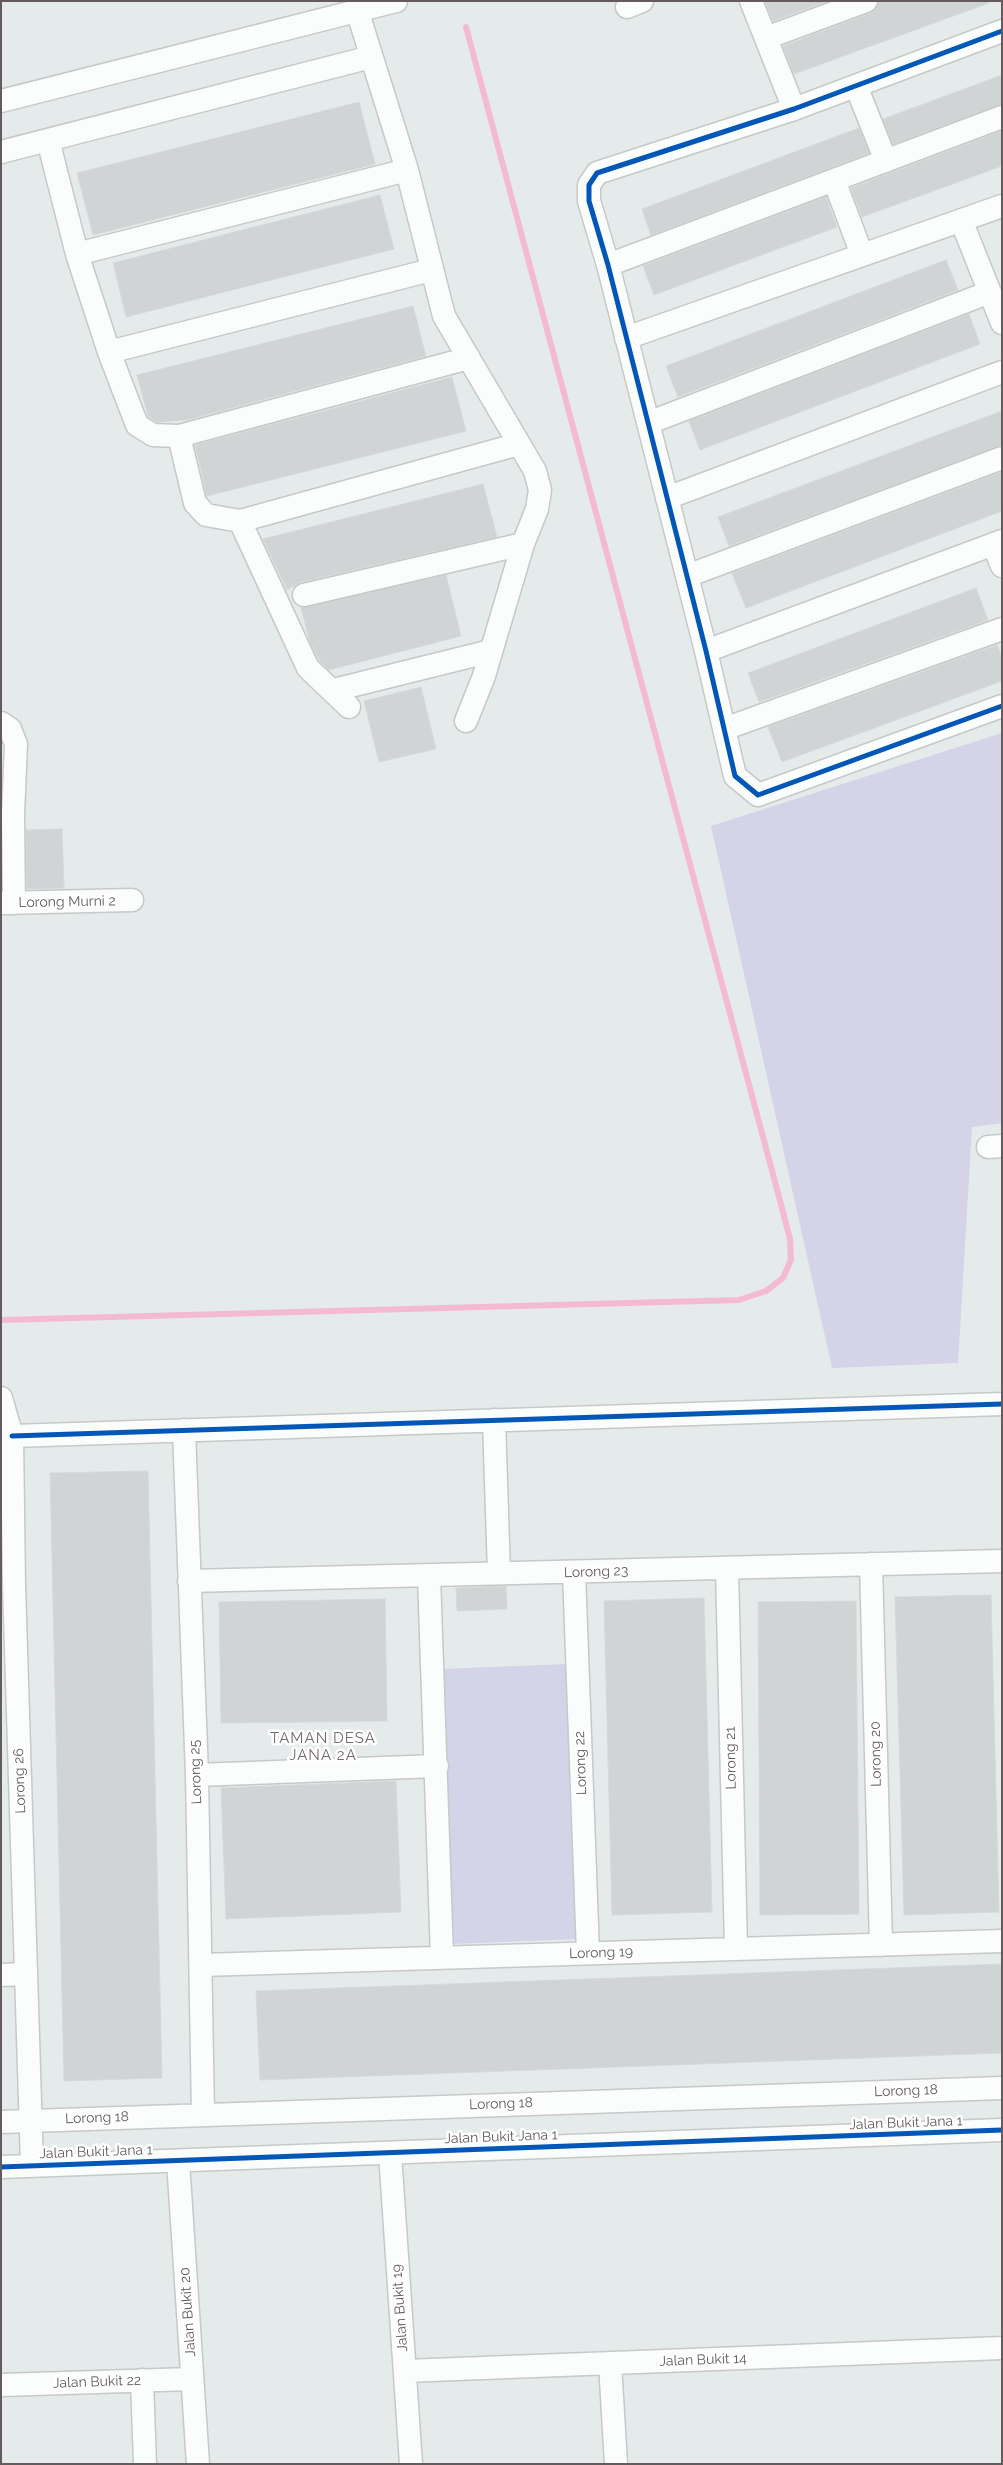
<!DOCTYPE html>
<style>
body{margin:0}
#map{position:relative;width:1003px;height:2465px;overflow:hidden;background:#e5ebeb;font-family:Raleway,sans-serif}
canvas{display:block}
.frame{position:absolute;inset:0;border:2px solid #635b5d;pointer-events:none}
</style>
<div id="map">
<canvas width="1003" height="2465"></canvas>
<div class="frame"></div>
</div>
<script>
const g = document.querySelector('canvas').getContext('2d');
g.lineJoin = 'round';
function paint(path, color) {
  g.fillStyle = color;
  g.fill(path, 'evenodd');
}
function toPath(rows) {
  const path = new Path2D();
  for (const r of rows) {
    path.moveTo(r[0], r[1]);
    for (let i = 2; i < r.length; i += 2) path.lineTo(r[i], r[i + 1]);
  }
  return path;
}
function trace(path, color, width, dash) {
  g.strokeStyle = color;
  g.lineWidth = width;
  g.lineCap = dash ? 'butt' : 'round';
  g.setLineDash(dash || []);
  g.stroke(path);
}
function write(font, color, halo, rows, align = 'center') {
  g.font = font + ' Raleway,sans-serif';
  g.lineWidth = 5;
  g.setLineDash([]);
  g.textBaseline = 'middle';
  g.strokeStyle = halo;
  g.fillStyle = color;
  for (const [text, x, y, turn = 0] of rows) {
    g.save();
    g.translate(x, y);
    g.rotate((+turn || 0) * Math.PI / 180);
    g.textAlign = isNaN(turn) ? turn : align;
    if (halo) g.strokeText(text, 0, 0);
    g.fillText(text, 0, 0);
    g.restore();
  }
}
const green = toPath([
 [1002,733,1002,1123,972,1127,958,1363,832,1368,711,826],
 [568,1664,579,1939,451,1944,441,1669]
]);
const stream = toPath([
 [1,1320,739,1300,766,1291,783,1278,791,1260,790,1239,778,1193,466,27]
]);
const building = toPath([
 [765,1,828,1,773,21,765,1],
 [879,1,988,1,989,3,794,74,783,46,871,13,876,9,879,1],
 [1002,75,1002,104,893,144,883,119,1002,75],
 [359,102,375,164,93,235,77,173,359,102],
 [859,128,869,153,651,235,642,209,859,128],
 [1002,131,1002,166,862,217,851,188,1002,131],
 [380,195,394,249,126,317,113,263,380,195],
 [826,197,837,227,654,295,643,266,826,197],
 [946,260,958,290,678,397,666,366,946,260],
 [413,306,426,356,187,420,157,422,148,416,137,375,413,306],
 [969,314,980,344,700,450,689,421,969,314],
 [452,377,466,431,207,496,195,445,452,377],
 [1002,411,1002,445,729,546,718,517,1002,411],
 [1002,472,1002,511,746,608,732,573,1002,472],
 [483,484,497,537,301,582,287,590,263,539,483,484],
 [446,575,461,636,329,670,319,660,309,639,301,608,446,575],
 [976,588,988,620,759,702,748,673,976,588],
 [997,645,1002,656,1002,681,782,762,768,727,997,645],
 [421,687,436,749,379,762,364,701,421,687],
 [62,829,64,888,27,889,26,830,62,829],
 [148,1471,162,2078,64,2081,50,1473,148,1471],
 [506,1586,507,1609,457,1611,456,1588,506,1586],
 [991,1595,999,1912,904,1915,895,1597,991,1595],
 [704,1598,712,1912,612,1915,604,1601,704,1598],
 [385,1599,387,1721,221,1723,219,1602,385,1599],
 [856,1601,859,1914,760,1915,758,1602,856,1601],
 [396,1781,401,1912,226,1919,221,1788,396,1781],
 [1002,1964,1002,2053,260,2080,256,1991,1002,1964]
]);
const minor = toPath([
 [751,1,794,109],
 [627,7,642,1],
 [357,10,407,170,444,316,535,471,540,490,537,509,523,544,484,676,466,721],
 [1002,31,794,109,597,173,589,185,589,201,608,265,706,651,735,776,758,795,1002,706],
 [766,38,866,1],
 [856,86,886,161],
 [1,101,396,1],
 [48,140,77,254,109,352,137,425,153,435,179,436,195,503,206,515,240,521,308,668,349,707],
 [1,152,371,57],
 [834,180,862,255],
 [961,220,1002,323],
 [77,254,407,170],
 [608,265,1002,117],
 [626,338,1002,206],
 [109,352,431,270],
 [648,423,990,292],
 [179,436,469,358],
 [667,498,1002,372],
 [240,521,519,444],
 [993,544,1002,566],
 [687,576,1002,458],
 [304,595,523,544],
 [706,651,1002,541],
 [334,690,491,651],
 [1,723,10,729,16,744,13,814,14,903],
 [724,729,1002,629],
 [1,903,132,900],
 [988,1147,1002,1146],
 [1,1398,12,1436,14,1585,32,2166],
 [494,1420,499,1573],
 [184,1430,197,1775,203,2114],
 [12,1436,1002,1404],
 [871,1564,881,1945],
 [727,1568,736,1949],
 [574,1572,588,1953],
 [429,1576,442,1957],
 [189,1581,1002,1561],
 [197,1775,437,1766],
 [201,1965,1002,1941],
 [1,1975,26,1974],
 [1,2122,1002,2088],
 [390,2153,411,2464],
 [178,2161,198,2464],
 [1,2167,1002,2130],
 [610,2363,616,2464],
 [405,2371,1002,2348],
 [142,2380,145,2464],
 [1,2385,192,2379]
]);
const cycleway = toPath([
 [1002,31,794,109,597,173,589,185,589,201,608,265,706,651,735,776,758,795,1002,706],
 [12,1436,1002,1404],
 [1,2167,1002,2130]
]);
const streetNames = [
 ["Lorong Murni 2",67,902,-1],
 ["Lorong 23",596,1572,-2],
 ["Lorong 20",876,1754,-91],
 ["Lorong 21",731,1758,-91],
 ["Lorong 22",581,1763,-92],
 ["Lorong 25",196,1772,-92],
 ["Lorong 26",20,1781,-92],
 ["Lorong 19",601,1953,-2],
 ["Lorong 18",906,2091,-2],
 ["Lorong 18",501,2104,-2],
 ["Lorong 18",97,2118,-2],
 ["Jalan Bukit Jana 1",906,2123,-2],
 ["Jalan Bukit Jana 1",501,2137,-2],
 ["Jalan Bukit Jana 1",96,2152,-2],
 ["Jalan Bukit 19",400,2308,-94],
 ["Jalan Bukit 20",188,2312,-94],
 ["Jalan Bukit 14",703,2360,-2],
 ["Jalan Bukit 22",97,2382,-2]
];
const neighbourhoodNames = [
 ["TAMAN DESA",323,1738],
 ["JANA 2A",323,1755]
];
paint(green, '#d4d3e7');
trace(stream, '#f4bad2', 6);
paint(building, '#d0d4d4');
trace(building, '#d4dad9', 1);
trace(minor, '#c7c8c8', 25);
trace(minor, '#fbfcfc', 22);
trace(cycleway, '#0057b8', 5);
write('14px', '#635b5d', '#fff', streetNames);
g.letterSpacing = '1px';
write('15px', '#756c6f', '#fff', neighbourhoodNames);
g.letterSpacing = '0px';
</script>
